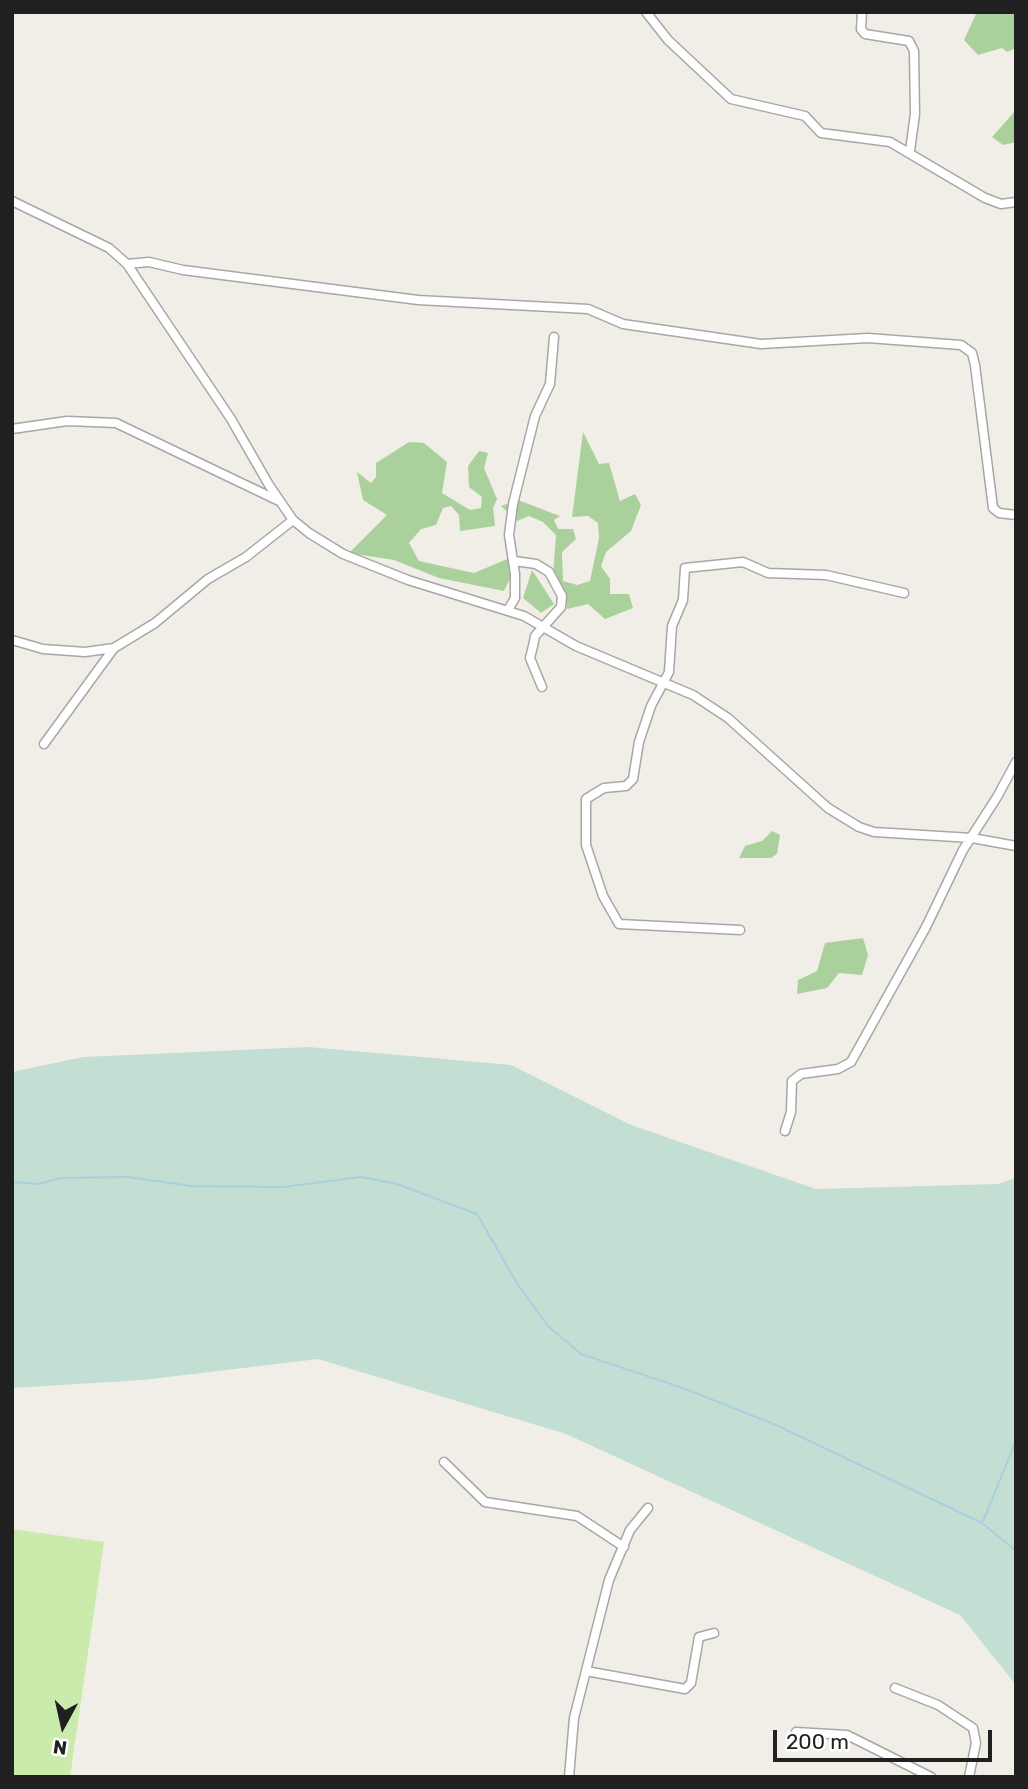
<!DOCTYPE html>
<style>
body{margin:0}
#map{position:relative;width:1028px;height:1789px;overflow:hidden;background:#f1eee7;font-family:Rubik,sans-serif}
canvas{display:block}
.frame{position:absolute;inset:0;border:14px solid #202020;pointer-events:none}
.north{position:absolute;left:28px;top:1691px;width:70px;height:70px;-webkit-text-stroke:5px #fff;paint-order:stroke;rotate:188deg;font-size:19px;font-weight:700;line-height:28px;text-align:center;color:#202020}
.north::after{content:'';display:block;margin:auto;width:24px;height:32px;background:#202020;clip-path:polygon(50% 0,100% 100%,50% 72%,0 100%)}
.scale{position:absolute;left:773px;top:1730px;width:219px;height:32px;box-sizing:border-box;border:4px solid #202020;border-top:0;padding-left:9px;font-size:21px;line-height:24px;white-space:nowrap;color:#202020;-webkit-text-stroke:5px #fff;paint-order:stroke}
</style>
<div id="map">
<canvas width="1028" height="1789"></canvas>
<div class="frame"></div>
<div class="north">N</div>
<div class="scale">200 m</div>
</div>
<script>
const g = document.querySelector('canvas').getContext('2d');
g.lineJoin = 'round';
function paint(path, color) {
  g.fillStyle = color;
  g.fill(path, 'evenodd');
}
function toPath(rows) {
  const path = new Path2D();
  for (const r of rows) {
    path.moveTo(r[0], r[1]);
    for (let i = 2; i < r.length; i += 2) path.lineTo(r[i], r[i + 1]);
  }
  return path;
}
function trace(path, color, width, dash) {
  g.strokeStyle = color;
  g.lineWidth = width;
  g.lineCap = dash ? 'butt' : 'round';
  g.setLineDash(dash || []);
  g.stroke(path);
}
const grass = toPath([
 [12,1529,104,1542,70,1777,12,1777]
]);
const forest = toPath([
 [977,12,1016,12,1016,48,1007,52,1002,48,978,55,964,40],
 [1016,110,1016,142,1003,145,992,137],
 [583,432,599,464,609,463,620,501,635,494,641,505,631,531,606,552,601,566,610,579,610,594,629,594,633,608,605,619,588,604,567,609,567,598,553,576,556,535,543,522,529,516,517,521,501,506,518,500,560,516,554,520,558,529,573,529,576,539,562,552,563,581,577,585,590,581,599,538,598,523,588,516,572,517],
 [409,442,424,443,447,462,442,493,470,510,481,508,482,497,469,487,468,466,479,451,488,453,484,468,497,499,493,508,495,526,460,531,459,515,451,506,443,508,436,525,421,529,409,543,419,561,474,573,512,557,511,576,504,591,439,578,394,560,349,553,387,515,363,500,357,472,371,483,376,477,376,463],
 [532,570,554,604,541,613,523,598],
 [772,831,780,835,777,854,771,858,739,858,745,846,762,841],
 [863,938,868,955,862,975,839,973,827,988,797,994,798,980,817,971,825,943]
]);
const wetland = toPath([
 [309,1047,511,1065,631,1125,816,1189,998,1184,1016,1178,1016,1685,960,1615,566,1434,318,1359,143,1380,12,1388,12,1072,83,1057]
]);
const stream = toPath([
 [12,1182,39,1184,60,1178,128,1177,191,1186,283,1187,361,1177,397,1184,477,1214,518,1285,548,1326,581,1354,683,1388,776,1425,982,1523,1016,1551],
 [983,1521,1016,1441]
]);
const minor = toPath([
 [646,12,668,40,731,99,805,116,821,133,890,142,985,198,1001,204,1016,202],
 [862,12,861,29,865,34,909,41,914,51,915,114,910,151],
 [12,201,109,248,127,264,231,419,269,485,293,520,309,533,343,554,408,580,524,616,576,646,693,695,728,718,828,808,859,827,874,832,972,838,1016,846],
 [127,264,149,262,183,270,418,300,588,309,623,324,761,344,868,338,961,345,972,353,975,365,993,508,999,513,1016,515],
 [12,429,67,421,116,423,279,501],
 [514,561,536,564,549,572,562,596,561,607,535,636,533,646,530,658,542,687],
 [508,610,515,598,515,574,509,535,513,504,535,416,550,384,554,337],
 [12,640,43,649,85,652,114,648,155,623,208,579,246,557,293,520],
 [44,744,114,648],
 [740,930,619,924,603,896,586,845,586,799,604,788,626,786,633,779,639,742,651,706,669,672,672,626,683,600,685,568,743,562,768,573,826,575,904,593],
 [785,1131,791,1112,792,1081,801,1074,838,1069,851,1062,926,927,963,850,997,797,1016,762],
 [444,1462,485,1502,577,1516,624,1547],
 [586,1671,685,1689,691,1683,699,1637,714,1633],
 [895,1688,938,1705,973,1728,976,1743,969,1777],
 [796,1732,847,1735,931,1777],
 [569,1777,574,1718,609,1580,630,1530,648,1508]
]);
paint(grass, '#caebac');
paint(forest, '#aad19b');
paint(wetland, '#c3dfd3');
trace(stream, '#a7d1df', 2);
trace(minor, '#a7a7a7', 11);
trace(minor, '#fff', 8);
</script>
